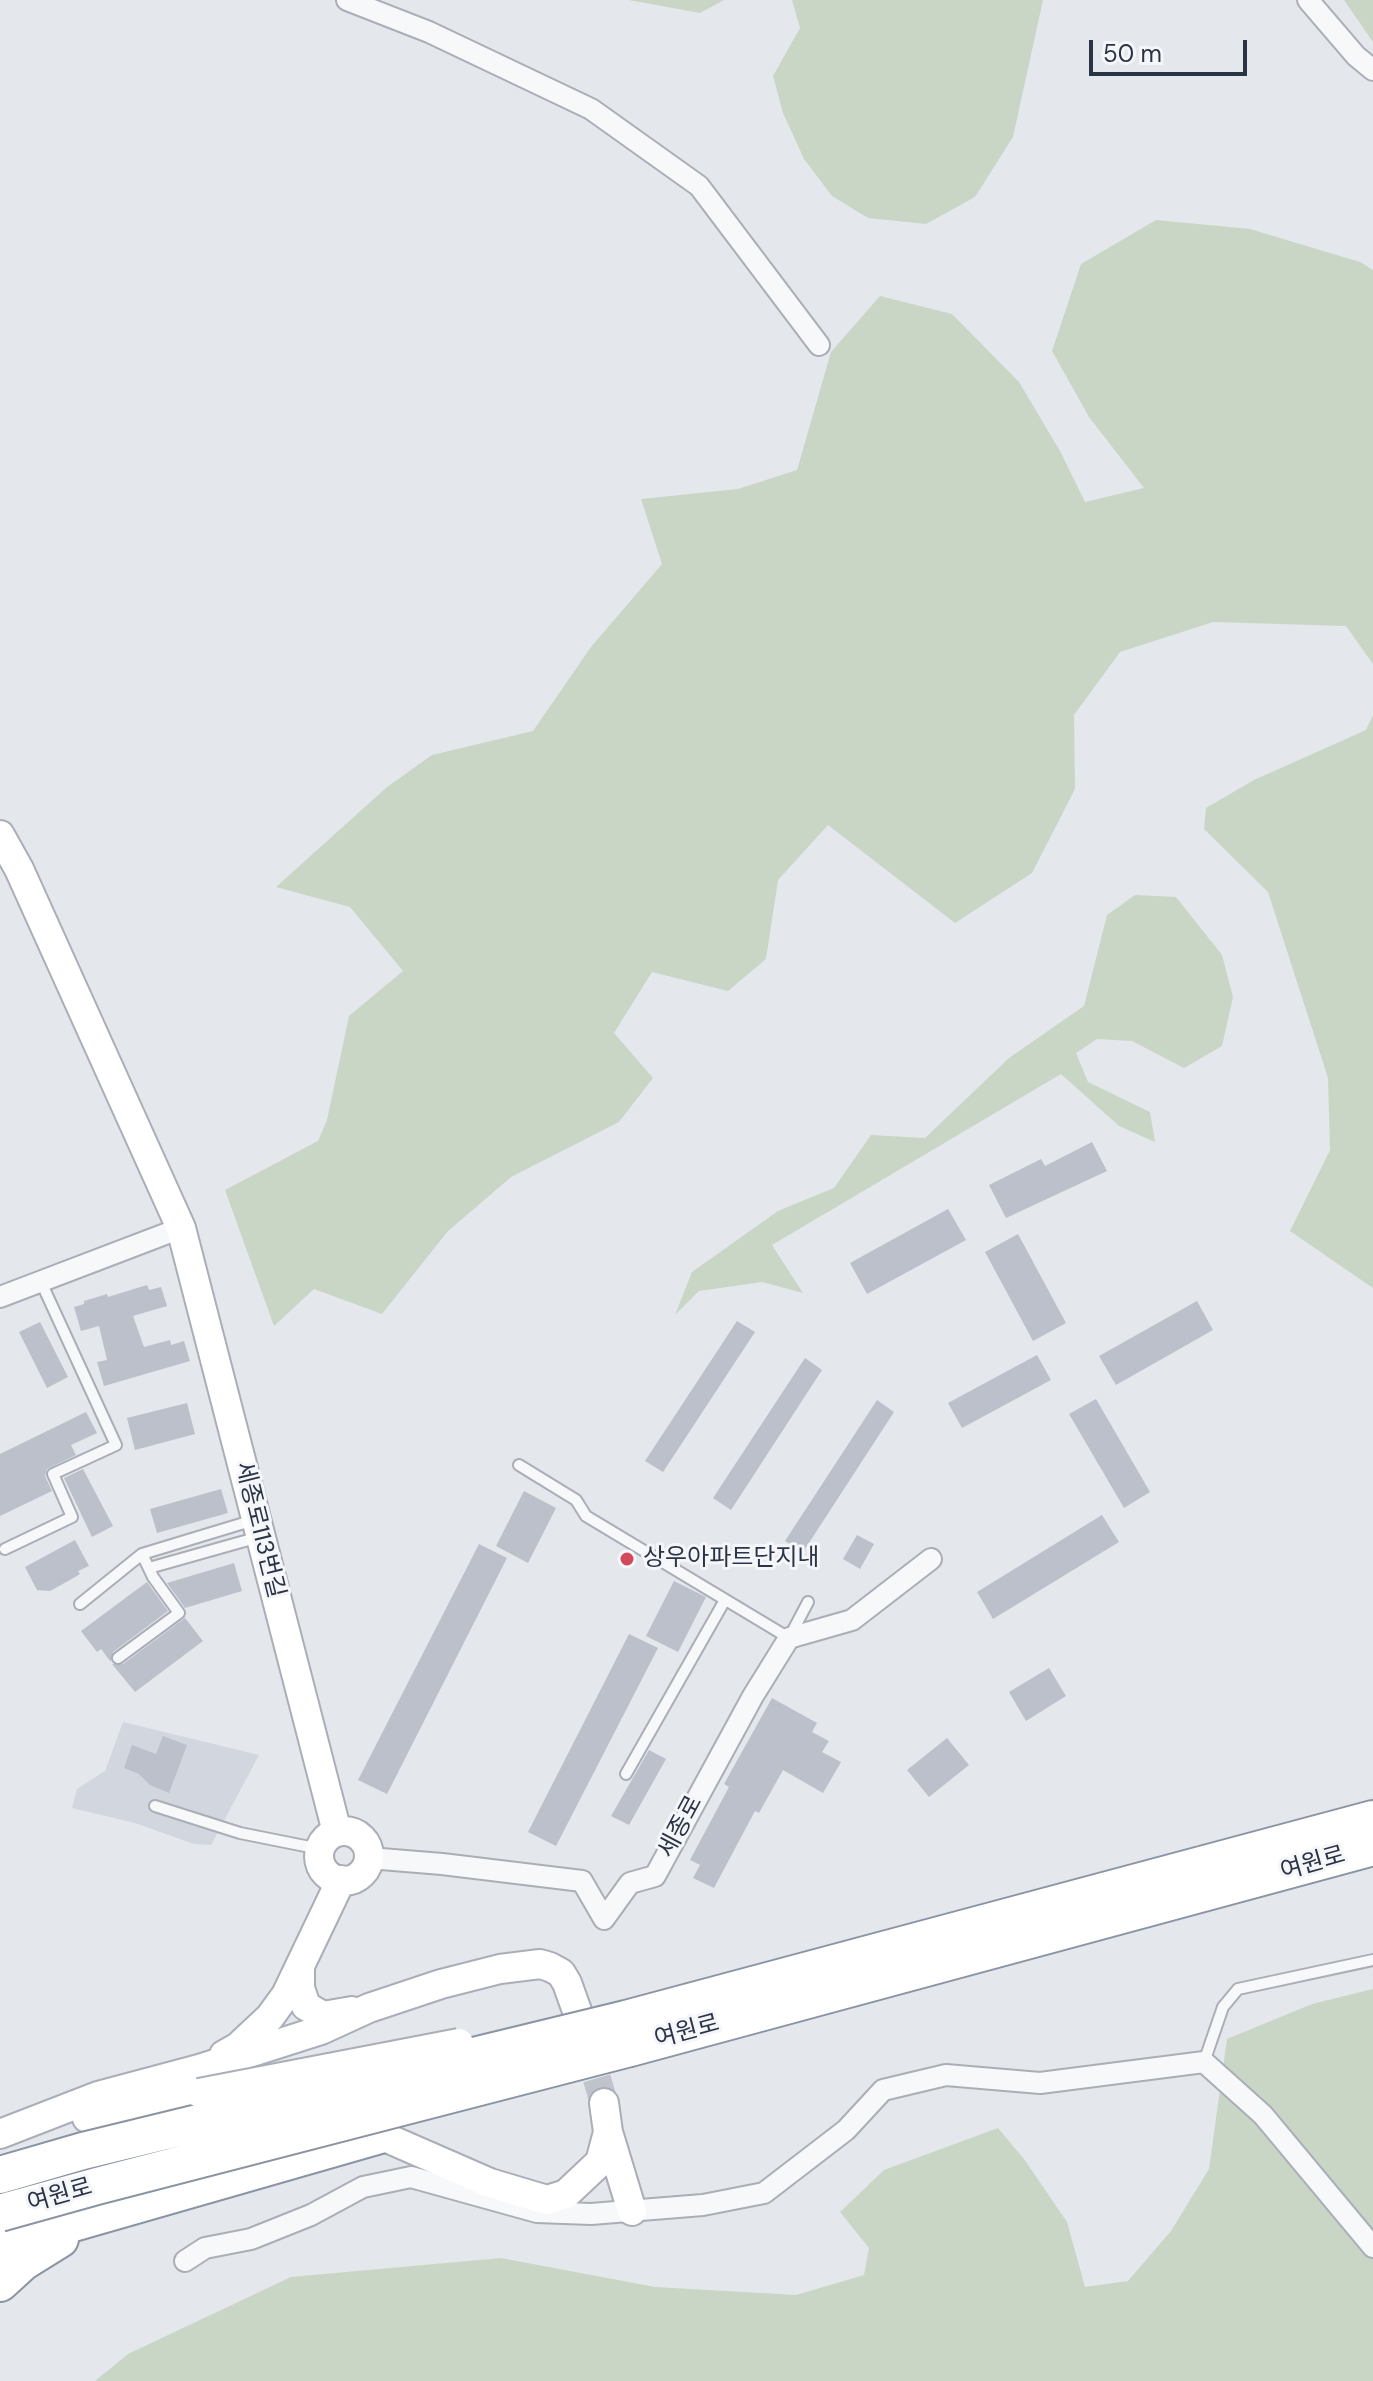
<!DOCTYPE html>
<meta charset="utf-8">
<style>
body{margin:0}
#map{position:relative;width:1373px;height:2381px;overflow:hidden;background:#e4e7ec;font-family:"DM Sans",sans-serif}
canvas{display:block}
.scale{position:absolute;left:1089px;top:40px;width:158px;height:36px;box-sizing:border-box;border:4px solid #2b3445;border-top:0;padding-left:10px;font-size:24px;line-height:28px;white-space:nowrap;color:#2b3445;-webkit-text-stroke:6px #f4f6f9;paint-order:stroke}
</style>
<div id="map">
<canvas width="1373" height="2381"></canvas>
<div class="scale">50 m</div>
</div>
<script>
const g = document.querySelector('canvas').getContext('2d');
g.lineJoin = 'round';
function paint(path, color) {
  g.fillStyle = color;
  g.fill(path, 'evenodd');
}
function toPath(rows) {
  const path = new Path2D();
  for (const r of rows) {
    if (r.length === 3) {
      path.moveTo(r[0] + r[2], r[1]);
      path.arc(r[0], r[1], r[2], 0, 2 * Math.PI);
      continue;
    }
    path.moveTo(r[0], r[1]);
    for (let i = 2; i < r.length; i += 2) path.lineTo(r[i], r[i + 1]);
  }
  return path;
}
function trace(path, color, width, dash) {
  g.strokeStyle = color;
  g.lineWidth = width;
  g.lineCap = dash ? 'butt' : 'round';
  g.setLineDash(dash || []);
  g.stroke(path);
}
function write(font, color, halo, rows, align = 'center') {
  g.font = font + ' "DM Sans","Noto Sans KR",sans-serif';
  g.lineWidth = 6;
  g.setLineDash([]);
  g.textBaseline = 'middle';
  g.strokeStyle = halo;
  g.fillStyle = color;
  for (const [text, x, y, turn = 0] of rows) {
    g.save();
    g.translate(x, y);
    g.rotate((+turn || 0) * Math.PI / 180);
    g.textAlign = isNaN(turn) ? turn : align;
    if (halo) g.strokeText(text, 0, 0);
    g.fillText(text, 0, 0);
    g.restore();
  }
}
const built = toPath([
 [123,1722,259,1755,211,1845,194,1844,135,1823,72,1808,77,1789,105,1771]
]);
const green = toPath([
 [629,0,724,0,700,13],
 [792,0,1043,0,1013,137,975,197,926,224,868,218,832,196,804,159,783,113,773,76,800,28],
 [1344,0,1373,0,1373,42],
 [1156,220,1250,229,1360,262,1373,270,1373,664,1346,626,1213,622,1120,652,1074,715,1075,789,1032,873,955,923,828,825,778,880,766,959,728,991,652,972,614,1033,653,1078,619,1122,511,1177,448,1231,382,1314,314,1289,274,1326,225,1190,318,1141,327,1120,349,1016,403,971,350,907,276,887,387,787,432,755,533,731,591,647,662,564,641,499,738,489,797,470,831,352,880,296,952,314,1019,382,1060,451,1085,502,1144,488,1089,417,1052,351,1081,264],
 [1373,715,1373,1288,1290,1231,1330,1150,1328,1078,1268,892,1204,829,1206,808,1254,780,1366,730],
 [1135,895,1176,897,1222,955,1233,997,1222,1046,1184,1068,1132,1041,1097,1039,1076,1053,1088,1082,1150,1112,1155,1142,1119,1126,1061,1074,772,1245,803,1293,762,1282,699,1291,675,1315,692,1272,778,1211,834,1188,871,1135,925,1138,1009,1058,1084,1006,1107,915],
 [1373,1989,1373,2381,95,2381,128,2354,291,2277,501,2258,655,2287,796,2295,864,2275,869,2248,840,2212,884,2170,998,2128,1024,2159,1067,2222,1085,2287,1128,2281,1171,2231,1209,2169,1227,2039,1312,2004]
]);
const building = toPath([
 [1092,1142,1107,1171,1006,1218,989,1185,1041,1159,1045,1166],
 [948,1209,966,1240,867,1294,850,1263],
 [1018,1234,1066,1323,1033,1341,985,1252],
 [147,1285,149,1290,161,1287,167,1306,133,1316,144,1347,170,1340,171,1345,184,1341,190,1361,104,1386,97,1362,107,1360,99,1326,81,1331,74,1307,84,1304,84,1301,107,1294,108,1297],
 [1197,1301,1213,1330,1116,1385,1099,1356],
 [737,1321,755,1332,663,1472,645,1461],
 [40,1322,68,1377,47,1388,19,1332],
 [1037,1355,1051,1380,962,1428,948,1403],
 [805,1358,822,1370,731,1510,713,1498],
 [1096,1399,1150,1492,1124,1508,1069,1414],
 [877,1400,894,1412,803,1552,785,1541],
 [187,1403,195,1434,135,1450,127,1418],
 [86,1412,97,1433,71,1445,76,1455,47,1469,45,1476,52,1491,0,1516,0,1454],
 [83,1469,113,1526,92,1537,64,1478],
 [221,1489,228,1513,157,1533,150,1509],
 [524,1491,556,1508,528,1563,496,1546],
 [1102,1515,1119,1542,993,1619,977,1592],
 [857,1535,874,1544,860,1569,843,1559],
 [75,1540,89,1566,78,1571,80,1574,70,1580,50,1591,37,1590,25,1567],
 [479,1544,507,1558,387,1794,358,1780],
 [234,1563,242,1591,185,1608,167,1583],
 [674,1581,706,1597,678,1652,646,1636],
 [147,1582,168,1611,113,1652,111,1662,101,1649,97,1652,81,1631],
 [185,1618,203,1641,135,1692,112,1664,123,1664],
 [629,1634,658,1648,556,1846,528,1832],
 [1049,1668,1066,1696,1026,1721,1009,1692],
 [772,1698,817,1723,812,1732,829,1741,822,1752,841,1762,823,1793,783,1770,759,1813,755,1811,714,1888,693,1878,700,1865,690,1860,729,1787,724,1784],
 [163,1736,187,1745,169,1793,150,1785,139,1774,124,1768,132,1745,156,1754],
 [947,1738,969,1765,929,1797,907,1770],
 [649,1750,666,1759,629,1825,611,1816]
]);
const secondaryTunnel = toPath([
 [585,2038,604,2103]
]);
const lane = toPath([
 [519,1465,576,1500,586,1516,789,1638,808,1602],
 [5,1549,72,1517,53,1474,116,1445,41,1282],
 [149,1568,259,1537],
 [80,1604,142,1554,254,1520],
 [118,1658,179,1613,153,1577,142,1554],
 [626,1774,725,1600],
 [155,1806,240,1833,320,1849],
 [1204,2062,1223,2007,1238,1989,1373,1960]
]);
const street = toPath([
 [347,0,429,32,591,109,699,186,819,345],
 [1308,0,1356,56,1373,70],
 [0,1297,181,1228],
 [369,1858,442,1864,582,1881,604,1919,630,1883,655,1876,753,1696,789,1638,852,1620,931,1559],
 [185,2261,205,2248,251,2239,311,2215,363,2187,411,2177,537,2212,591,2214,703,2205,764,2193,846,2130,883,2090,946,2075,1040,2083,1204,2062,1263,2115,1373,2247]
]);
const secondary = toPath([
 [0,835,19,869,181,1228,337,1832],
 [344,1856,25],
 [300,1969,300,1988,306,2006,323,2016,352,2011],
 [224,2055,238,2047,270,2017,286,1995,341,1880],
 [87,2118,199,2093],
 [608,2132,632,2211],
 [0,2134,98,2096,199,2069,321,2030,369,2008,441,1984,500,1969,540,1964,550,1967,561,1973,567,1983,577,2011],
 [380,2135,490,2183,547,2200,566,2194,600,2162,608,2132,604,2103]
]);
const highway = toPath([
 [626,2019,1373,1819],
 [630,2048,1373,1847],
 [0,2244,380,2135],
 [0,2283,23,2262,60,2239]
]);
const secondaryBridge = toPath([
 [199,2093,459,2043]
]);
const highwayBridge = toPath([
 [0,2175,83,2151,626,2019],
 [0,2213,97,2186,630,2048]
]);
const markers = [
 [627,1559,8,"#d1495b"]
];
const streetNames = [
 ["세종로113번길",259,1530,76],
 ["세종로",681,1827,-62],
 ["여원로",1313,1864,-16],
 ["여원로",687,2032,-15],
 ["여원로",60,2196,-16]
];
const poiNames = [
 ["상우아파트단지내",643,1559]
];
paint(built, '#d2d6de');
paint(green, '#c9d6c5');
paint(building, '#bbc0ca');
trace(secondaryTunnel, '#bfc3cb', 28, [28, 14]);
trace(lane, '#a9aeb7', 14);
trace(street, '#a9aeb7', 24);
trace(secondary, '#a9aeb7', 32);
trace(highway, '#8b94a3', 40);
trace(lane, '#f7f8fa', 10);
trace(street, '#f7f8fa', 20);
trace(secondary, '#fff', 28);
trace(highway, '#fff', 36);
trace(secondaryBridge, '#a9aeb7', 32, []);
trace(highwayBridge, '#8b94a3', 40, []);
trace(secondaryBridge, '#fff', 28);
trace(highwayBridge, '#fff', 36);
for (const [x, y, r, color] of markers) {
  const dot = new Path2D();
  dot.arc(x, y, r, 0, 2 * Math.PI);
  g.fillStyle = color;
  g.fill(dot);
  trace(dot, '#f4f6f9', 3);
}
write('24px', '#2b3445', '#f4f6f9', streetNames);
write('24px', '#2b3445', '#f4f6f9', poiNames, 'left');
</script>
